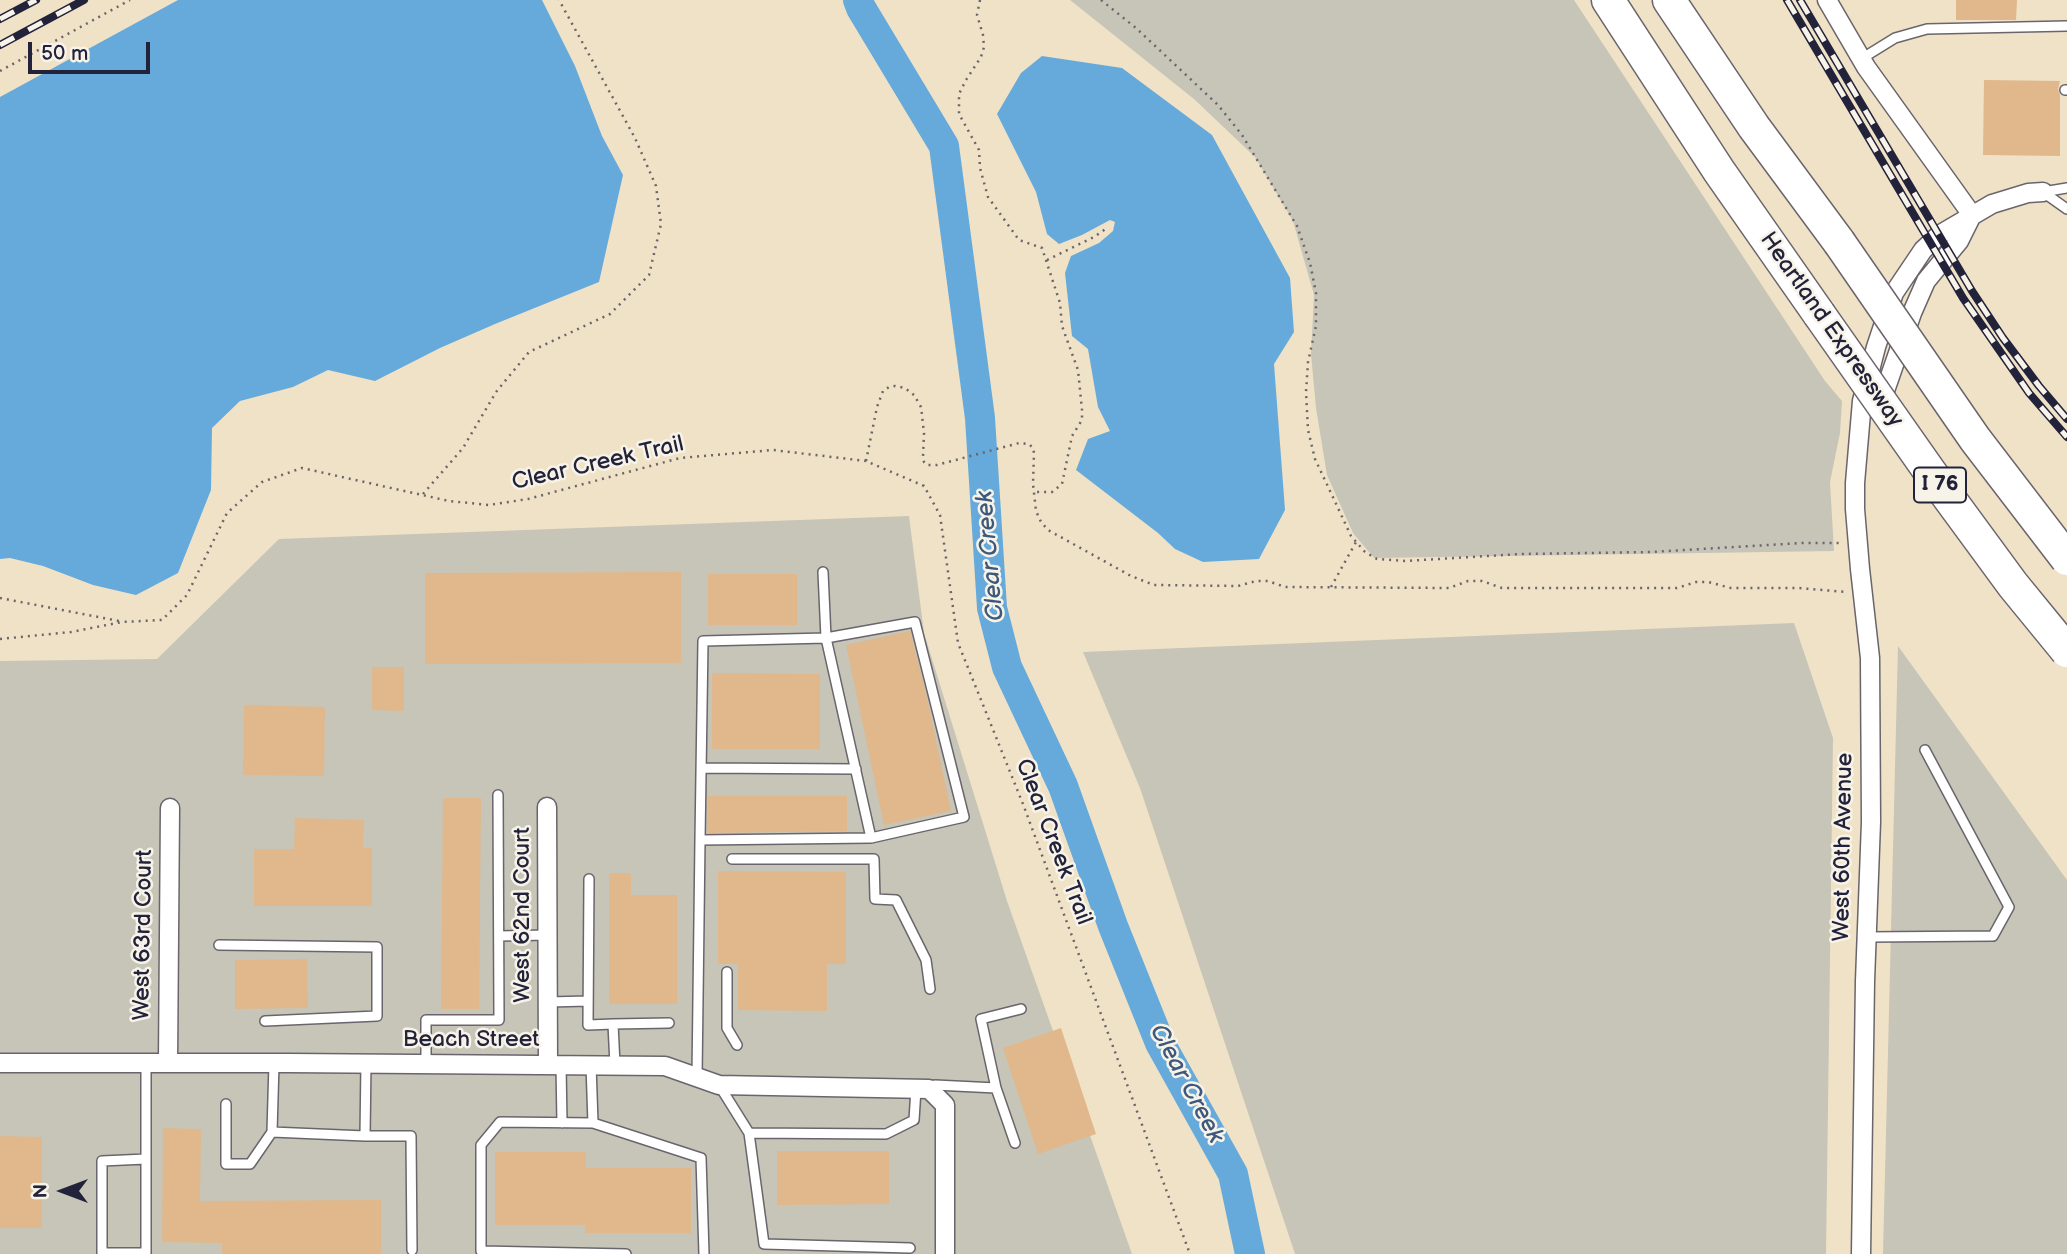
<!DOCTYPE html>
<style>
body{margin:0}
#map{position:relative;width:2067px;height:1254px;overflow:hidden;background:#f0e2c6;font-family:"Balsamiq Sans",sans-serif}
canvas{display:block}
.north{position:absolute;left:28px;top:1156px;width:70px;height:70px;-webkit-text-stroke:5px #f7f3e8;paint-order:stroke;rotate:270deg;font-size:19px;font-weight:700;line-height:28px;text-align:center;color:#22223b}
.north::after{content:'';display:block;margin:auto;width:24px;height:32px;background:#22223b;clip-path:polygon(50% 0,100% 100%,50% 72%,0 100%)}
.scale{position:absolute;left:28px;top:42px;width:122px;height:32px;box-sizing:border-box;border:4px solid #22223b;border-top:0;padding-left:9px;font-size:21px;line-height:24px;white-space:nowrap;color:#22223b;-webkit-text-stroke:5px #f7f3e8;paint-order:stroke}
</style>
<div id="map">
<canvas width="2067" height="1254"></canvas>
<div class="north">N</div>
<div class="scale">50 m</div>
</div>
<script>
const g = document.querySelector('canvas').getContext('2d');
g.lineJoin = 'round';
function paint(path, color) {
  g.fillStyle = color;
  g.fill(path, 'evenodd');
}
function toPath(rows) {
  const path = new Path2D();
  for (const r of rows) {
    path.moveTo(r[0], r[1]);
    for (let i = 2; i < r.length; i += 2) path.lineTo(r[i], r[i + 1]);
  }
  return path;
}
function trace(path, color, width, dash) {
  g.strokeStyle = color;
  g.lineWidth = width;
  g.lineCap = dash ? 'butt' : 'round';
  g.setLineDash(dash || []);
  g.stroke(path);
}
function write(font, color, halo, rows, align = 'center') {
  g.font = font + ' "Balsamiq Sans",sans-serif';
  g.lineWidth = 5;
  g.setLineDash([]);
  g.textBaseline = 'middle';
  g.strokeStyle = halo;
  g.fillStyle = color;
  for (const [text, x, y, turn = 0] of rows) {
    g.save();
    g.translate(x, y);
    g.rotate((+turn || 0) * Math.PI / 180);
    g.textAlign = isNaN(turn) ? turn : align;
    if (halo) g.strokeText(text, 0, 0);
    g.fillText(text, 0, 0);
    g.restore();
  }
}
const industrial = toPath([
 [1070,0,1574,0,1825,381,1842,401,1840,433,1830,482,1834,551,1374,558,1353,533,1327,475,1316,408,1311,354,1314,295,1293,221,1255,157,1194,99],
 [909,516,924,633,1007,901,1132,1254,0,1254,0,661,157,659,279,539],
 [1794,623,1833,738,1826,1254,1295,1254,1140,788,1083,652],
 [1898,646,2067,880,2067,1254,1883,1254]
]);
const water = toPath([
 [178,0,542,0,575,66,602,136,623,175,599,282,495,324,440,348,375,381,328,370,293,387,240,401,212,428,211,490,178,573,136,595,93,585,43,566,10,558,0,559,0,97],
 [1042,56,1122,68,1212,135,1290,278,1294,332,1274,364,1285,510,1259,559,1203,562,1175,549,1158,533,1076,470,1088,439,1110,431,1098,407,1088,349,1072,336,1065,273,1071,256,1099,243,1113,231,1115,222,1110,220,1082,235,1059,244,1047,234,1036,192,997,114,1021,73]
]);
const river = toPath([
 [858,0,861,8,944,146,980,418,992,608,1007,667,1063,786,1113,926,1160,1043,1233,1174,1250,1254]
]);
const building = toPath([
 [1956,0,2017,0,2016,20,1956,20],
 [1984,80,2060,81,2058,89,2060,95,2060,156,1983,155],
 [681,572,681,663,425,664,425,573],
 [708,574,797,574,797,625,708,625],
 [910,631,926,693,951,811,884,825,846,645],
 [372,667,404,667,404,711,372,710],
 [712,673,820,674,820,749,712,749],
 [244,705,325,707,324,776,243,775],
 [708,796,847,796,847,831,707,833],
 [443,798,481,798,479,1009,441,1009],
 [295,818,364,820,363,848,372,848,372,906,254,906,254,849,294,849],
 [718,871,846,872,846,964,827,964,827,1011,738,1010,738,964,718,964],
 [609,873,631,873,631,895,677,895,677,1004,609,1004],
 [307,959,308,1008,235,1009,235,960],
 [1061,1028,1096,1134,1038,1154,1003,1048],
 [163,1128,201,1129,200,1201,381,1200,381,1254,222,1254,222,1243,162,1242],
 [0,1136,42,1137,42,1228,0,1228],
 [777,1151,889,1151,889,1204,777,1205],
 [495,1152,586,1152,586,1168,691,1168,691,1233,585,1233,585,1225,495,1225]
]);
const path = toPath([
 [980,0,977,15,983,35,984,47,981,57,966,80,959,94,959,114,979,150,980,168,988,197,1019,240,1042,248,1060,303,1062,326,1078,370,1082,410,1082,420,1072,436,1062,484,1052,492,1033,492],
 [1101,0,1136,28,1218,105,1242,135,1297,226,1310,263,1316,293,1316,326,1308,362,1306,392,1308,430,1315,459,1331,493,1351,536,1365,552,1377,559,1405,561,1521,554,1651,552,1802,543,1840,543],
 [0,71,130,0],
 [1047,260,1094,237,1107,228],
 [866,461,877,407,883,391,889,387,895,386,905,388,914,395,921,407,924,433,923,457,924,462,927,465,937,465,1019,443,1029,444,1033,448,1034,453,1033,484,1036,511,1041,522,1048,530,1131,576,1154,585,1238,586,1256,581,1268,581,1285,587,1449,588,1468,581,1482,581,1502,588,1677,588,1696,582,1708,582,1731,588,1798,588,1846,592],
 [423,494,463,448,496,392,529,352,610,314,649,275,661,224,656,186,635,138,559,0],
 [1331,587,1356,542],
 [0,598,119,621],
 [0,639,71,632,122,622,162,620,187,595,227,513,262,482,302,468,449,501,489,505,528,499,680,458,773,450,866,461,924,486,940,515,958,643,1023,804,1190,1254]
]);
const lane = toPath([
 [1861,59,1895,38,1927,29,2067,26],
 [2065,90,2067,90],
 [2043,192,2067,209],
 [2043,192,2067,188],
 [823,572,826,638,915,622,964,817,871,838],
 [701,768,856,769],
 [732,859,874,859,875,899,896,900,926,960,930,989],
 [589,879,588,1025,613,1024,615,1065],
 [499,936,548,935],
 [1867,937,1993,936,2009,907,1925,750],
 [219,945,377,947,377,1016,265,1021],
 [727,972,727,1028,737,1045],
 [548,1002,588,1001],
 [613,1024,669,1023],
 [146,1063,146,1253,102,1253,102,1161,146,1159],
 [274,1063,272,1132,365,1136,366,1063],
 [426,1064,426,1020,499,1020,498,795],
 [561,1065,562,1123],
 [591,1065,593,1123],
 [697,1077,700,840,703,641,826,638,871,838,700,840],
 [719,1085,749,1133,886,1134,914,1120,916,1089],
 [935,1085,996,1088,1015,1143],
 [996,1088,981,1019,1021,1009],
 [226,1104,226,1164,250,1164,272,1132],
 [749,1133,764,1244,910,1248],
 [365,1136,411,1136,412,1250],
 [626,1254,481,1251,481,1145,500,1122,593,1123,701,1158,704,1254]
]);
const street = toPath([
 [1827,0,1866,67,1972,215],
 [1880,405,1912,313,1926,281,1959,241,1972,215],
 [547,807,548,1065],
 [168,1062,170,808],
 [0,1063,289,1063,665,1066,719,1085,929,1089,945,1105,945,1254],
 [1861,1254,1865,981,1871,822,1870,658,1860,569,1855,509,1855,483,1862,401,1876,347,1894,293,1923,250,1939,235,1992,204,2028,193,2043,192]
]);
const highway = toPath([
 [1608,0,1719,171,1819,314],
 [1669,0,1754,127,1839,242]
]);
const rail = toPath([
 [1787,0,1963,298,2029,393,2067,437],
 [1800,0,1972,291,2003,338,2039,386,2067,419],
 [0,19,36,0],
 [0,45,84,0]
]);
const highwayBridge = toPath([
 [1839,242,1975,439,2067,559],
 [1819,314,1930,472,2013,585,2067,651]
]);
const shields = [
 [1940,485,52]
];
const shieldNames = [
 ["I 76",1940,485]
];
const streetNames = [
 ["Heartland Expressway",1831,330,55],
 ["Clear Creek Trail",598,464,-13],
 ["Clear Creek Trail",1053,842,69],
 ["West 60th Avenue",1844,847,-89],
 ["West 62nd Court",523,915,-90],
 ["West 63rd Court",144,935,-89],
 ["Beach Street",471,1040]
];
const waterNames = [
 ["Clear Creek",991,556,-95],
 ["Clear Creek",1186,1084,62]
];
paint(industrial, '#c6c5b8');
paint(water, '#66aadb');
trace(river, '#66aadb', 30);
paint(building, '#e0b88b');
trace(lane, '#6a656c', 12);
trace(street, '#6a656c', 21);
trace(highway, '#6a656c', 35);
trace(path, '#6a656c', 2.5, [2, 5]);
trace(lane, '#fff', 9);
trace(street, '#fff', 18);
trace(highway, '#fff', 32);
trace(rail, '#22223b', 8);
trace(rail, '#f7f3e8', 5, [16]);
trace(highwayBridge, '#6a656c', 35, []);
trace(highwayBridge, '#fff', 32);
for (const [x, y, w] of shields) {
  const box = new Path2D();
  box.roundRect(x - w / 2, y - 17.5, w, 35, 5);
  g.fillStyle = '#f7f3e8';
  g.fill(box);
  trace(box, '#22223b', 2);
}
write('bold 21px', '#22223b', null, shieldNames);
write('23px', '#22223b', '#f7f3e8', streetNames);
write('italic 24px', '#3d587b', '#f7f3e8', waterNames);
</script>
